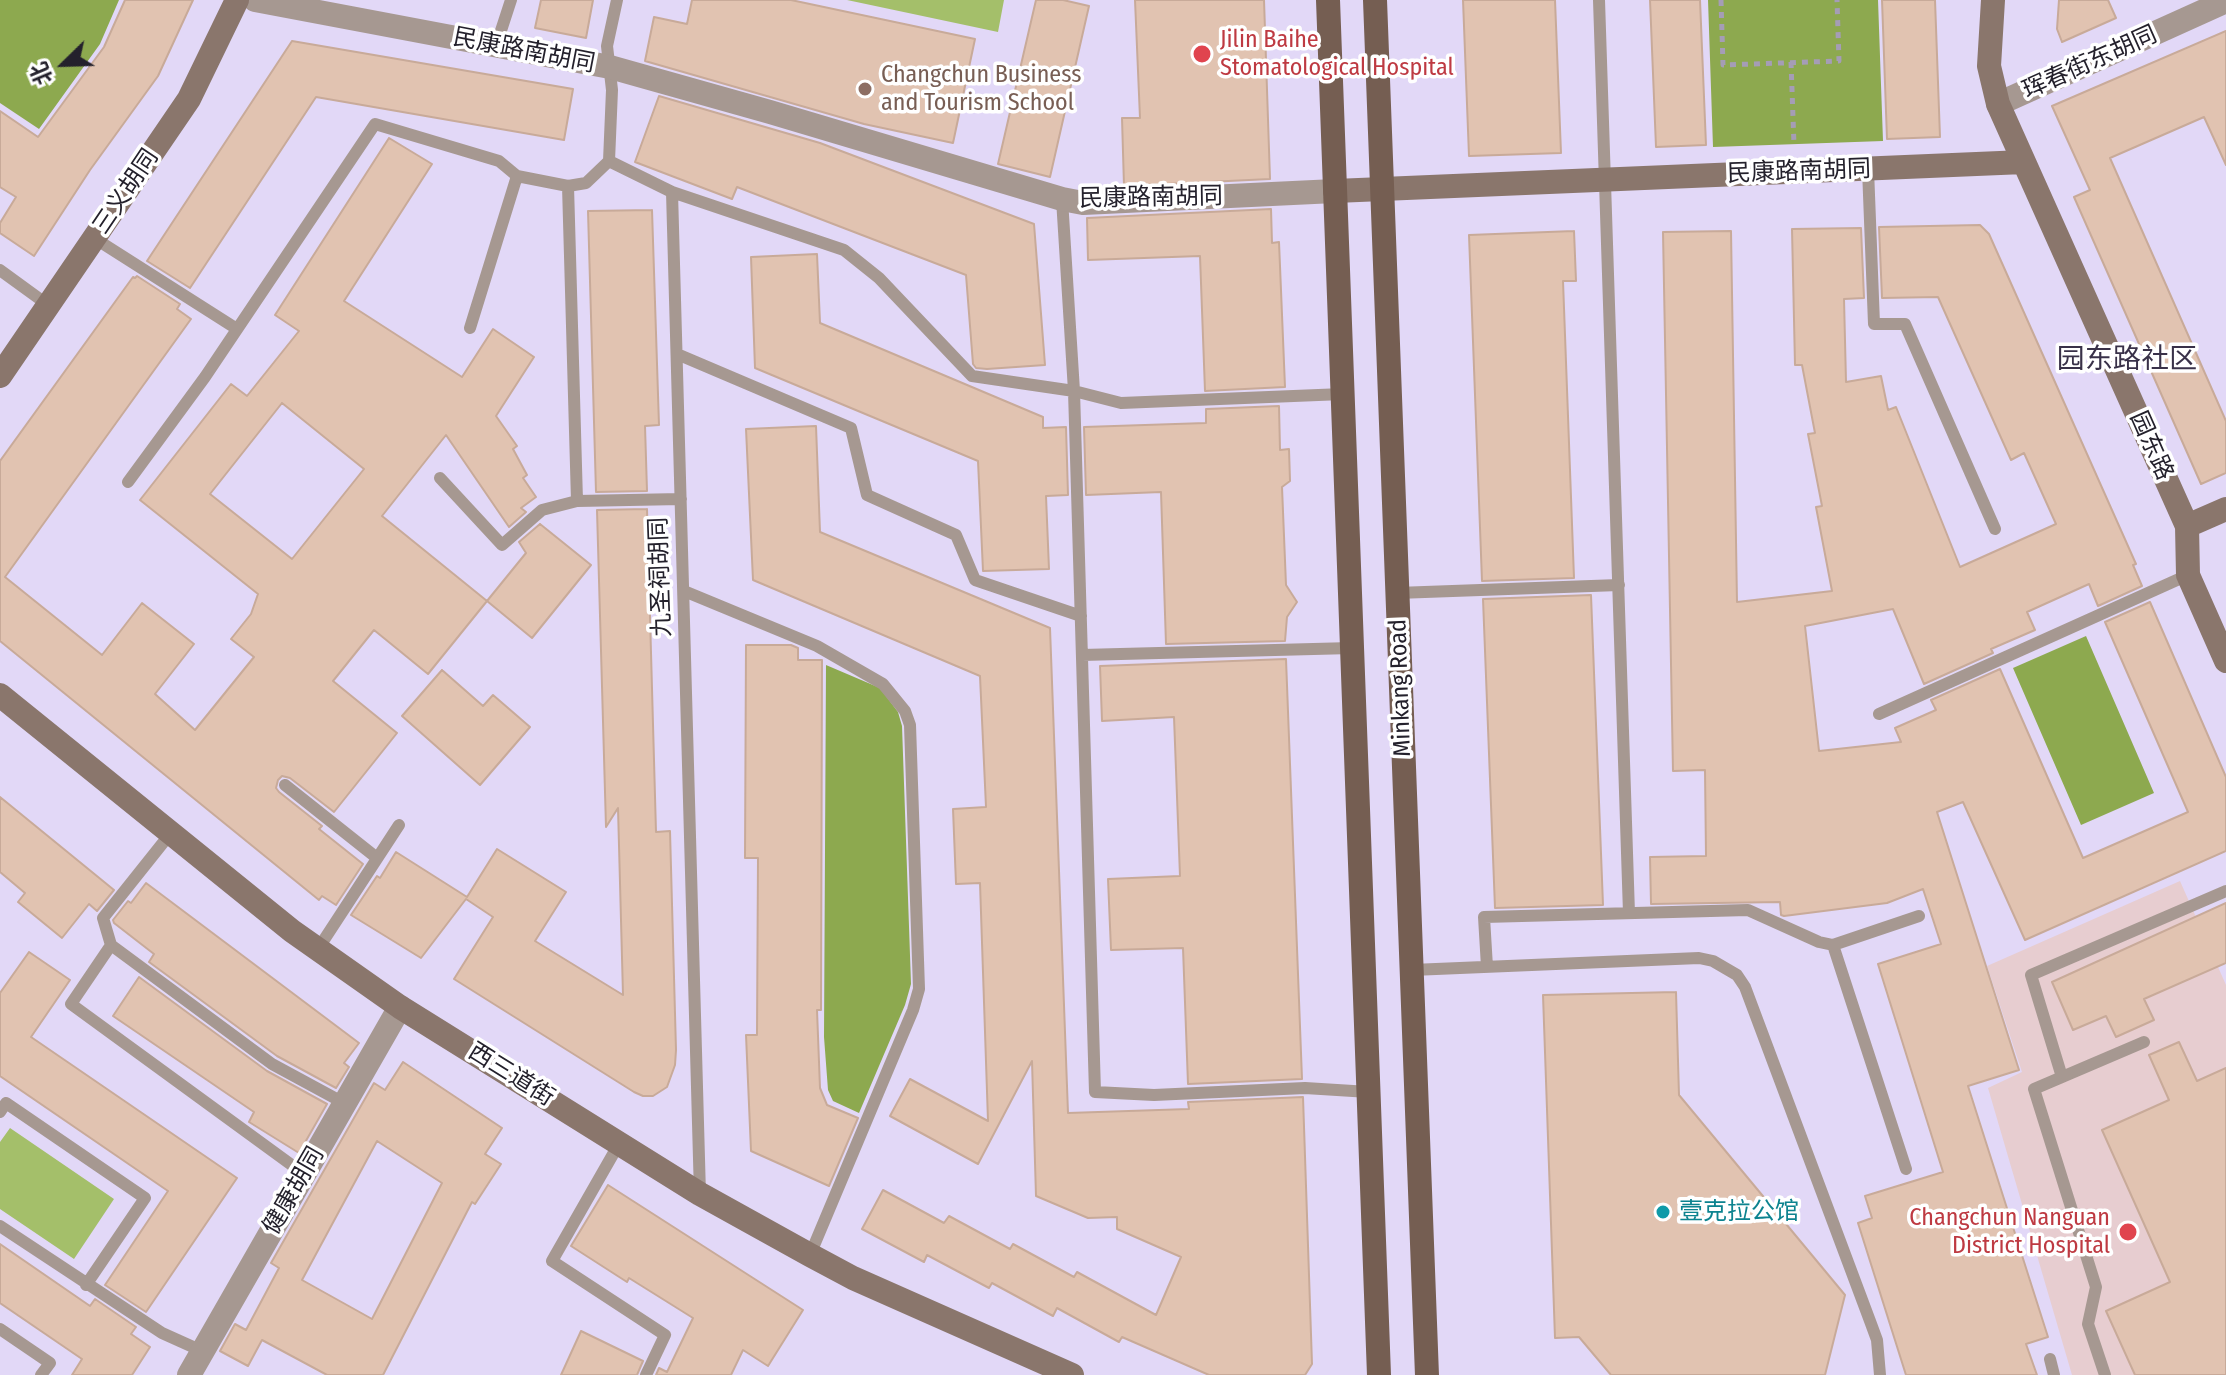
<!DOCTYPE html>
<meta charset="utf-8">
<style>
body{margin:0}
#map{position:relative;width:2226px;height:1375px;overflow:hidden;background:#e2d8f7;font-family:"Fira Sans Condensed","Noto Sans SC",sans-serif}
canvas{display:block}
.north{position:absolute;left:24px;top:24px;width:80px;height:80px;-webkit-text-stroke:6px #fff;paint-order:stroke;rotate:247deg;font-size:22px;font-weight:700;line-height:32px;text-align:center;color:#24212c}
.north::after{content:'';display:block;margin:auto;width:28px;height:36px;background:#24212c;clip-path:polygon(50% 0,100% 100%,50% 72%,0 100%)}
</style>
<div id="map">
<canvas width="2226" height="1375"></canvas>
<div class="north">北</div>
</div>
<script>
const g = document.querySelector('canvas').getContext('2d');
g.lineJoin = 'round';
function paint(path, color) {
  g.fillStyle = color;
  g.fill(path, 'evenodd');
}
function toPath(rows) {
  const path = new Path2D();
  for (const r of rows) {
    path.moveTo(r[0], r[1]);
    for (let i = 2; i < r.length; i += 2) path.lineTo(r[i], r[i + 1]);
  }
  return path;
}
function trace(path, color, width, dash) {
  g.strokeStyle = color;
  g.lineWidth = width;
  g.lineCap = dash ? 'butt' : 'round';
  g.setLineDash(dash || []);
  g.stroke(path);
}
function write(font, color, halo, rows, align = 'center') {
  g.font = font + ' "Fira Sans Condensed","Noto Sans SC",sans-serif';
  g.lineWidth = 7;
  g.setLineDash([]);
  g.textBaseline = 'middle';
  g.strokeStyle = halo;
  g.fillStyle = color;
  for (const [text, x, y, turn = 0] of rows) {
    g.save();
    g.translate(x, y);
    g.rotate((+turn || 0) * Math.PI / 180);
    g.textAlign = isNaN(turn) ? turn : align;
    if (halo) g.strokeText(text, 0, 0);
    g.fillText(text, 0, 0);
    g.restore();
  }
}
const medical = toPath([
 [2180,881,2226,985,2226,1375,2072,1375,1988,1088,2022,1072,1987,966]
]);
const green = toPath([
 [847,0,1004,0,998,32],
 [10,1128,114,1199,74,1259,0,1209,0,1142]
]);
const forest = toPath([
 [0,0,119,0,100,44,39,129,0,103],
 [1708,0,1878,0,1883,141,1713,147],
 [2086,636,2154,793,2081,825,2013,668],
 [826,665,880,688,898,712,902,726,911,984,905,1005,859,1113,833,1101,828,1090,824,1037]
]);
const building = toPath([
 [125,0,193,0,158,76,90,170,34,256,0,233,0,223,16,197,0,187,0,111,38,137,104,47,125,0],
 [541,0,593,0,586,38,535,28,541,0],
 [692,0,791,0,975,39,953,143,864,124,645,61,654,17,687,24,692,0],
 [1036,0,1063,0,1089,6,1050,177,998,164,1036,0],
 [1135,0,1264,0,1270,179,1124,186,1122,118,1140,118,1135,0],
 [1463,0,1555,0,1561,153,1469,156,1463,0],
 [1650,0,1700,0,1706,145,1656,147,1650,0],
 [1882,0,1935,0,1940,137,1887,139,1882,0],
 [2059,0,2108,0,2116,18,2062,42,2057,29,2059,0],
 [2226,31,2226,165,2204,117,2110,158,2226,421,2226,473,2201,484,2074,197,2090,190,2052,106,2226,31],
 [292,41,573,89,564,140,316,97,190,288,147,261,292,41],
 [659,96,820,143,1034,224,1045,365,987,369,976,368,973,364,966,275,737,187,732,199,635,162,659,96],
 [389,138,432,164,344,301,462,377,493,329,534,357,496,416,517,446,513,449,527,475,523,478,536,497,521,508,526,512,509,527,446,435,382,516,487,601,428,674,374,630,333,681,397,733,334,812,290,778,282,776,278,780,276,788,279,792,322,826,319,829,363,864,336,905,322,896,319,900,0,641,0,461,133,277,135,278,137,276,180,304,177,309,191,319,5,577,102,655,142,603,194,644,155,694,195,730,254,657,231,639,251,614,258,594,140,500,231,384,247,396,299,331,275,315,389,138],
 [282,403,364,469,292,559,210,494,282,403],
 [1271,209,1272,243,1279,242,1285,387,1205,391,1200,256,1088,260,1087,218,1271,209],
 [652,210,659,425,645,426,647,491,596,492,588,211,652,210],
 [1980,225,1989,234,2136,564,2133,565,2142,586,2098,606,2089,584,2027,612,2035,630,1991,649,1993,653,1924,684,1893,609,1805,626,1819,751,1901,742,1895,728,1936,710,1931,700,2000,669,2083,858,2188,812,2105,622,2150,602,2226,777,2226,851,2025,940,1963,802,1937,812,2019,1070,1968,1086,2048,1337,2026,1344,2037,1375,1906,1375,1858,1223,1872,1218,1865,1196,1943,1172,1878,964,1941,944,1923,889,1887,903,1784,916,1781,915,1780,902,1651,904,1650,857,1706,856,1705,770,1673,771,1663,232,1731,231,1737,602,1832,591,1816,507,1822,506,1808,434,1815,433,1802,365,1795,365,1792,229,1861,228,1864,298,1844,299,1846,382,1881,376,1888,410,1896,407,1960,567,2056,524,2024,453,2011,460,1938,297,1882,298,1879,227,1980,225],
 [1574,231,1576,281,1563,281,1574,578,1482,581,1469,235,1574,231],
 [817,254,820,323,1043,417,1043,428,1066,427,1068,495,1046,496,1049,569,983,571,978,461,755,368,751,257,817,254],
 [1279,406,1280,450,1289,449,1290,481,1282,487,1286,585,1297,602,1287,617,1285,641,1166,644,1161,492,1086,495,1084,427,1206,423,1206,409,1279,406],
 [816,426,820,532,1050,628,1068,1113,1189,1109,1188,1102,1303,1097,1312,1364,1305,1375,1209,1375,1122,1337,1119,1342,1057,1308,1053,1316,992,1283,989,1288,927,1255,924,1262,862,1229,883,1190,944,1223,949,1216,1010,1249,1013,1244,1074,1277,1077,1272,1156,1315,1181,1257,1117,1229,1117,1217,1088,1218,1036,1196,1032,1061,978,1164,890,1116,910,1079,988,1121,980,883,956,884,953,809,986,807,980,676,753,580,746,429,816,426],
 [647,509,656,832,670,831,676,1050,675,1065,667,1087,653,1096,643,1096,634,1092,454,979,493,917,466,899,421,958,351,915,377,876,380,878,396,852,467,897,497,849,566,892,535,941,623,995,618,808,606,827,597,510,647,509],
 [540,524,591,565,532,638,487,601,526,553,519,542,540,524],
 [1591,595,1603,905,1495,908,1483,599,1591,595],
 [746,645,791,645,798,648,798,660,822,660,821,1010,817,1010,820,1088,827,1105,858,1118,829,1186,751,1151,746,1035,757,1035,758,858,745,858,746,645],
 [1286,659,1302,1079,1188,1084,1183,948,1111,950,1108,879,1180,876,1174,717,1102,721,1100,666,1286,659],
 [442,670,483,706,493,695,530,727,480,785,402,716,442,670],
 [0,797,114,890,97,911,89,904,62,938,18,902,25,893,0,872,0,797],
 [146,883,359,1043,344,1063,349,1067,336,1088,277,1056,149,962,154,954,114,923,113,920,128,901,131,903,146,883],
 [2226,903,2226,963,2144,999,2154,1020,2116,1037,2106,1016,2073,1030,2052,982,2226,903],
 [29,952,70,980,31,1037,237,1178,146,1312,105,1285,168,1191,0,1076,0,993,29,952],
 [139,977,267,1071,327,1104,299,1153,249,1122,254,1112,113,1016,139,977],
 [1676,992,1679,1095,1845,1295,1825,1375,1611,1375,1579,1337,1555,1338,1543,995,1676,992],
 [2179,1042,2197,1081,2226,1068,2226,1375,2135,1375,2106,1311,2170,1282,2102,1130,2169,1100,2149,1055,2179,1042],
 [403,1062,502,1128,485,1154,501,1164,475,1204,472,1202,383,1375,327,1375,262,1340,248,1366,220,1351,235,1324,246,1330,279,1268,271,1263,374,1083,385,1090,403,1062],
 [377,1141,442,1183,372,1319,302,1280,377,1141],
 [608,1185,803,1310,768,1366,743,1350,731,1375,656,1375,659,1368,667,1372,693,1318,629,1278,627,1282,571,1246,608,1185],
 [0,1244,90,1306,95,1299,136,1327,131,1334,150,1347,132,1375,72,1375,82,1359,0,1303,0,1244],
 [581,1331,643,1361,637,1375,561,1375,581,1331]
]);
const path = toPath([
 [1721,0,1723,65,1839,61,1837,0],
 [1791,62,1794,145]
]);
const lane = toPath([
 [617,0,607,46,612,90,609,161,672,192,700,1194],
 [1599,0,1629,913],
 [496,46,511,0],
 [1868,169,1874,324,1905,324,1995,529],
 [672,192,844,250,879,278,972,376,1074,391,1121,403,1343,394],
 [1062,199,1074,391,1095,1092,1154,1095,1305,1088,1369,1092],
 [94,238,237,329],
 [0,270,48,305],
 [470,328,517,176],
 [677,354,851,428,867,495,956,535,975,580,1081,616],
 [440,478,502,545,542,510,577,501,568,186],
 [128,482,205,377,375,124,499,161,517,176,568,186,586,183,609,161],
 [577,501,681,499],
 [684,591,817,646,883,684,905,711,910,725,919,989,913,1010,810,1255],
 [1397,593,1619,585],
 [1082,655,1352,648],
 [1879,714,2188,575],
 [285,785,377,858],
 [170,834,103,918,111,945,71,1004,304,1174],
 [111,945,272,1064,344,1103],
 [1833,945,1906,1169],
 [318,949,399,825],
 [1487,967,1484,917,1748,910,1819,942,1833,945,1919,916],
 [1412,970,1699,958,1713,961,1737,975,1745,987,1870,1321,1877,1340,1880,1375],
 [2062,1077,2031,975,2226,891],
 [0,1112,6,1103,145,1198,86,1285],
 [620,1142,552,1261,665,1335,646,1375],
 [0,1226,162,1333,202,1351],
 [0,1329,50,1363,41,1375],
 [2050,1359,2054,1375],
 [2105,1375,2088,1324,2096,1287,2034,1089,2144,1042]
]);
const street = toPath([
 [255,0,610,67,770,112,1062,199,1083,203,1335,191],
 [1998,104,2226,1],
 [189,1375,400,1007]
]);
const secondary = toPath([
 [1993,0,1989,66,1998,104,2187,526,2188,575,2226,661],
 [1335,191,2024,162],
 [0,376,189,99,237,0],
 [2187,526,2226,509],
 [0,695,292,931,400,1007,700,1194,810,1255,853,1278,1072,1375]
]);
const primary = toPath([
 [1328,0,1379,1375],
 [1375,0,1427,1375]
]);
const markers = [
 [1202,54,10,"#e0444e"],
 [865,89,8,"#8d6e63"],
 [1663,1212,8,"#0f9aa8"],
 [2128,1232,10,"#e0444e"]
];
const healthNames = [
 ["Jilin Baihe",1220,40],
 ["Stomatological Hospital",1220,68],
 ["Changchun Nanguan",2110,1218,"right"],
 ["District Hospital",2110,1246,"right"]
];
const streetNames = [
 ["民康路南胡同",524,51,11],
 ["珲春街东胡同",2090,63,-24],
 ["民康路南胡同",1799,172,-2],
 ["三义胡同",126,192,-56],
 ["民康路南胡同",1151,198,-1],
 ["园东路",2151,446,66],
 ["九圣祠胡同",661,577,-92],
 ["Minkang Road",1401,688,-92],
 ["西三道街",511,1075,32],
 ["健康胡同",294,1191,-60]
];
const educationNames = [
 ["Changchun Business",881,75],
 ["and Tourism School",881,103]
];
const cultureNames = [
 ["壹克拉公馆",1679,1212]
];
const quarterNames = [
 ["园东路社区",2127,360]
];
paint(medical, '#e7cdd0');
paint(green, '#a4bf6a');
paint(forest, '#8da94f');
paint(building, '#e1c3b1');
trace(building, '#c8aa99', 2);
trace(path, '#a59db6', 5, [6, 6]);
trace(lane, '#a69891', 12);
trace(street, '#a69891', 24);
trace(secondary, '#8a766c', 24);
trace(primary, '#755e52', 24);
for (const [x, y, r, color] of markers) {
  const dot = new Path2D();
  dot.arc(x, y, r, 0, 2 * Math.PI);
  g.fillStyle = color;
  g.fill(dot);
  trace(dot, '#fff', 3);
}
write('24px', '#be3a42', '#fff', healthNames, 'left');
write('24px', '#24212c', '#fff', streetNames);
write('24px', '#785e54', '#fff', educationNames, 'left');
write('24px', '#0d838f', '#fff', cultureNames, 'left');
write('28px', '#393149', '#fff', quarterNames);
</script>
